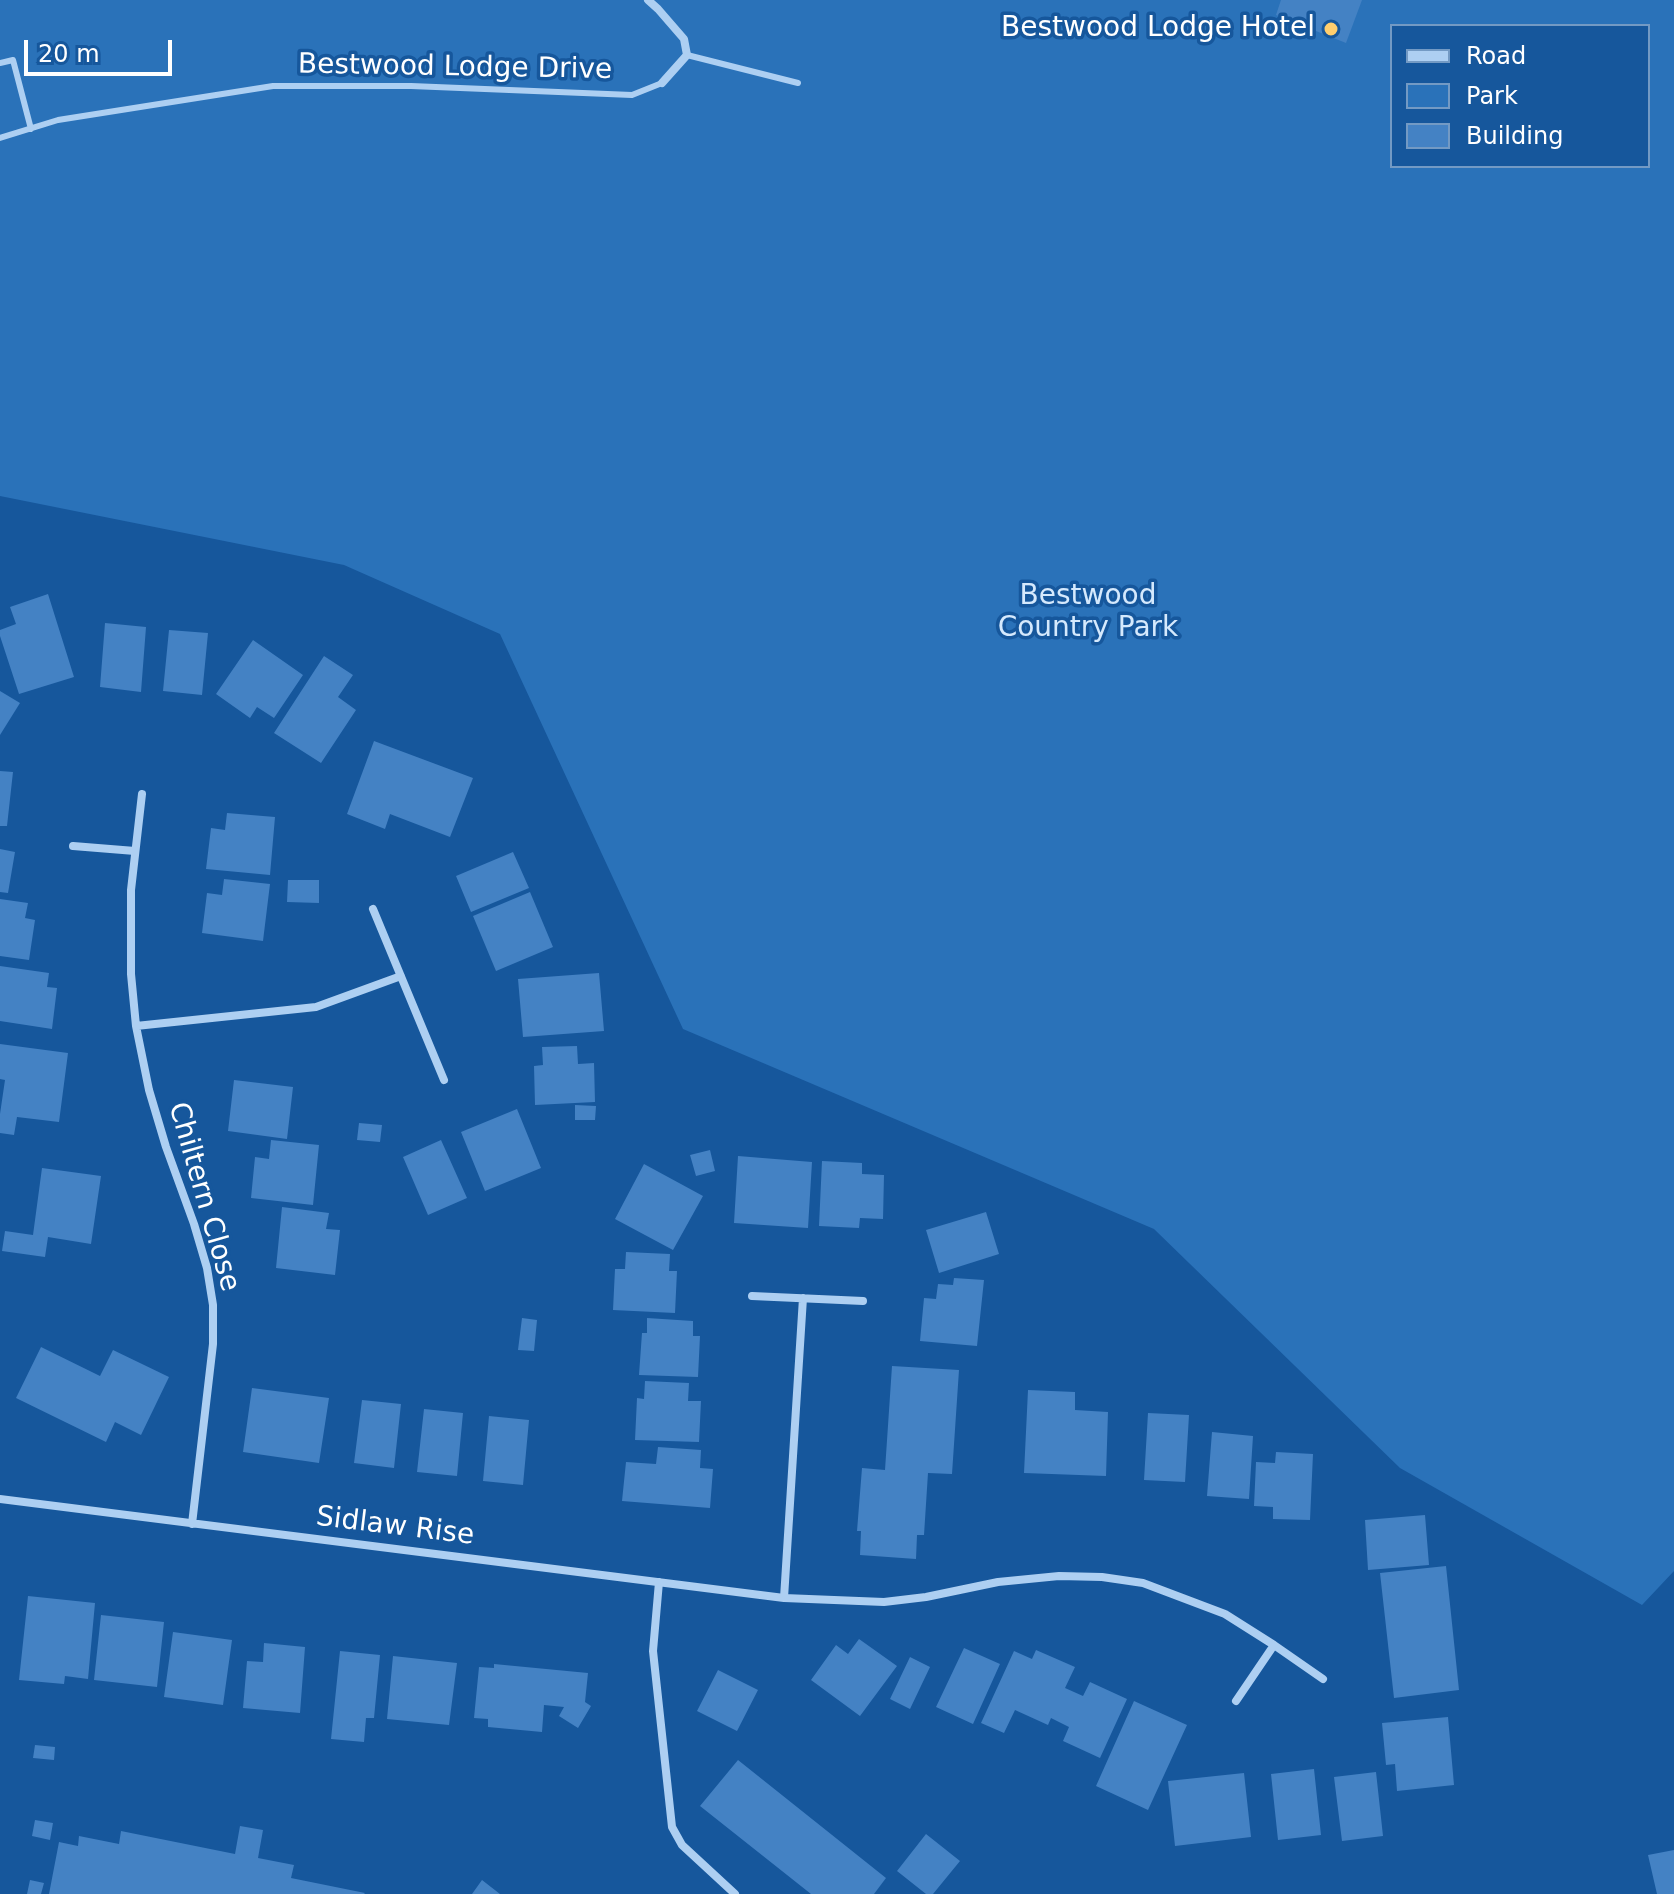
<!DOCTYPE html>
<style>
body{margin:0}
#map{position:relative;width:1674px;height:1894px;overflow:hidden;background:#16579c;font-family:"DejaVu Sans",sans-serif}
canvas{display:block}
.legend{position:absolute;left:1390px;top:24px;width:260px;height:144px;box-sizing:border-box;background:#16579c;border:2px solid #739ac4;margin:0;padding:10px 14px;list-style:none;font-size:24px;color:#fff}
.legend li{display:flex;align-items:center;gap:16px;height:40px}
.legend b{width:40px;border:2px solid #739ac4}
.scale{position:absolute;left:24px;top:40px;width:148px;height:36px;box-sizing:border-box;border:4px solid #fff;border-top:0;padding-left:10px;font-size:24px;line-height:28px;white-space:nowrap;color:#fff;-webkit-text-stroke:6px #16579c;paint-order:stroke}
</style>
<div id="map">
<canvas width="1674" height="1894"></canvas>
<ul class="legend">
<li><b style="height:10px;background:#adcff2"></b>Road</li>
<li><b style="height:22px;background:#2a72b9"></b>Park</li>
<li><b style="height:22px;background:#4482c4"></b>Building</li>
</ul>
<div class="scale">20 m</div>
</div>
<script>
const g = document.querySelector('canvas').getContext('2d');
g.lineJoin = 'round';
function paint(path, color) {
  g.fillStyle = color;
  g.fill(path, 'evenodd');
}
function toPath(rows) {
  const path = new Path2D();
  for (const r of rows) {
    path.moveTo(r[0], r[1]);
    for (let i = 2; i < r.length; i += 2) path.lineTo(r[i], r[i + 1]);
  }
  return path;
}
function trace(path, color, width, dash) {
  g.strokeStyle = color;
  g.lineWidth = width;
  g.lineCap = dash ? 'butt' : 'round';
  g.setLineDash(dash || []);
  g.stroke(path);
}
function write(font, color, halo, rows, align = 'center') {
  g.font = font + ' "DejaVu Sans",sans-serif';
  g.lineWidth = 7;
  g.setLineDash([]);
  g.textBaseline = 'middle';
  g.strokeStyle = halo;
  g.fillStyle = color;
  for (const [text, x, y, turn = 0] of rows) {
    g.save();
    g.translate(x, y);
    g.rotate((+turn || 0) * Math.PI / 180);
    g.textAlign = isNaN(turn) ? turn : align;
    if (halo) g.strokeText(text, 0, 0);
    g.fillText(text, 0, 0);
    g.restore();
  }
}
const green = toPath([
 [0,0,1674,0,1674,1571,1642,1605,1400,1468,1154,1229,683,1029,500,634,344,565,0,496],
 [1392,26,1648,26,1648,166,1392,166]
]);
const building = toPath([
 [1281,0,1362,0,1346,43,1276,15],
 [48,594,74,677,19,694,0,636,0,630,16,624,10,607],
 [105,623,146,627,141,692,100,687],
 [169,630,208,633,202,695,163,691],
 [253,640,303,675,274,718,257,707,250,718,216,694],
 [324,656,353,675,338,697,356,710,321,763,274,733],
 [0,691,20,703,0,735],
 [374,741,473,778,450,837,390,814,385,829,347,814],
 [0,771,13,772,7,826,0,826],
 [227,813,275,817,270,875,206,869,211,828,225,830],
 [0,849,15,852,8,893,0,892],
 [513,852,529,888,471,912,456,876],
 [224,879,270,884,263,941,202,933,207,893,222,895],
 [288,880,319,880,319,903,287,902],
 [530,892,553,947,496,971,473,916],
 [0,899,28,903,25,918,35,920,29,960,0,956],
 [0,966,49,973,47,987,57,988,52,1029,0,1021],
 [599,973,604,1031,523,1037,518,979],
 [0,1044,68,1053,59,1122,17,1117,14,1135,0,1133,0,1114,5,1080,0,1079],
 [577,1046,578,1064,594,1063,595,1102,535,1105,534,1066,543,1065,542,1047],
 [234,1080,293,1087,287,1139,228,1131],
 [575,1105,596,1106,595,1120,575,1120],
 [517,1109,541,1168,485,1191,461,1132],
 [359,1123,382,1125,380,1142,357,1140],
 [271,1140,319,1145,313,1205,251,1198,255,1157,269,1159],
 [441,1140,467,1198,428,1215,403,1157],
 [710,1150,715,1171,696,1176,690,1155],
 [738,1156,812,1162,808,1228,734,1223],
 [822,1161,862,1163,862,1174,884,1175,883,1219,860,1218,859,1228,819,1226],
 [644,1164,703,1196,673,1250,615,1219],
 [42,1168,101,1176,91,1244,48,1237,45,1257,2,1251,5,1231,33,1235],
 [282,1207,329,1213,326,1229,340,1230,335,1275,276,1268],
 [986,1212,999,1254,939,1273,926,1230],
 [626,1252,670,1254,669,1271,677,1271,675,1313,613,1310,615,1269,625,1269],
 [954,1278,984,1280,977,1346,920,1341,924,1298,936,1299,938,1284,953,1285],
 [522,1318,537,1320,534,1351,518,1350],
 [647,1318,693,1321,693,1336,700,1336,698,1377,639,1375,642,1333,647,1333],
 [41,1347,100,1376,113,1350,169,1377,141,1435,115,1422,106,1442,16,1398],
 [892,1366,959,1370,952,1474,928,1473,924,1535,917,1535,916,1559,860,1555,861,1531,857,1531,862,1468,885,1470],
 [645,1381,689,1383,688,1401,701,1401,699,1442,635,1440,637,1398,644,1399],
 [252,1388,329,1398,319,1463,243,1452],
 [1028,1390,1075,1392,1075,1410,1108,1412,1106,1476,1024,1473],
 [362,1400,401,1404,394,1468,354,1463],
 [424,1409,463,1413,457,1476,417,1472],
 [1148,1413,1189,1415,1185,1482,1144,1480],
 [489,1416,529,1420,523,1485,483,1481],
 [1212,1432,1253,1436,1249,1499,1207,1496],
 [658,1447,701,1450,700,1468,713,1469,710,1508,622,1501,626,1462,656,1464],
 [1276,1452,1313,1454,1310,1520,1273,1519,1273,1507,1254,1506,1256,1462,1275,1463],
 [1425,1515,1429,1565,1368,1570,1365,1520],
 [1446,1566,1459,1690,1394,1698,1380,1573],
 [28,1596,95,1603,88,1679,65,1676,64,1684,19,1680],
 [101,1615,164,1622,157,1687,94,1680],
 [173,1632,232,1640,223,1705,164,1697],
 [859,1639,897,1666,860,1716,811,1680,836,1645,848,1654],
 [264,1643,305,1647,300,1713,243,1708,247,1661,263,1662],
 [964,1648,1000,1664,973,1724,936,1707],
 [1036,1650,1075,1667,1065,1688,1083,1696,1090,1682,1127,1699,1100,1758,1063,1741,1069,1727,1051,1718,1048,1725,1015,1710,1004,1733,981,1723,1014,1651,1032,1659],
 [340,1651,380,1655,374,1718,366,1718,364,1742,331,1739],
 [393,1656,457,1663,449,1725,387,1719],
 [910,1657,930,1667,910,1709,890,1699],
 [494,1664,588,1673,585,1702,591,1706,578,1728,559,1716,564,1707,544,1705,542,1732,488,1727,488,1719,474,1718,479,1667,494,1668],
 [718,1670,758,1690,737,1731,697,1711],
 [1134,1701,1187,1725,1148,1810,1096,1786],
 [1448,1717,1454,1785,1397,1791,1395,1764,1386,1765,1382,1723],
 [35,1745,55,1747,54,1760,33,1758],
 [738,1760,886,1878,874,1894,811,1894,700,1806],
 [1314,1769,1321,1835,1278,1840,1271,1774],
 [1376,1772,1383,1836,1342,1841,1334,1777],
 [1244,1773,1251,1837,1175,1846,1168,1781],
 [35,1820,53,1823,50,1840,32,1836],
 [240,1826,263,1830,258,1858,294,1865,291,1878,365,1893,364,1894,49,1894,59,1842,78,1846,79,1836,119,1844,121,1831,235,1854],
 [926,1834,960,1861,933,1894,926,1894,897,1871],
 [1674,1850,1674,1894,1657,1894,1648,1855],
 [30,1880,44,1883,41,1894,27,1894],
 [482,1880,500,1894,472,1894]
]);
const service = toPath([
 [687,55,798,83],
 [0,63,13,60,31,129],
 [0,138,58,120,273,86,411,86,632,95,662,83]
]);
const minor = toPath([
 [648,0,658,9,684,39,687,55,662,83],
 [142,794,131,890,131,974,136,1026,149,1090,166,1147,194,1224,207,1268,213,1305,213,1344,192,1524],
 [73,846,135,851],
 [373,909,444,1080],
 [136,1026,316,1007,401,976],
 [752,1296,863,1301],
 [0,1499,784,1598,884,1602,926,1597,998,1582,1059,1576,1102,1577,1143,1583,1225,1614,1274,1645,1323,1679],
 [659,1582,653,1651,672,1827,682,1845,735,1894],
 [784,1598,803,1298],
 [1236,1701,1274,1645]
]);
const markers = [
 [1331,29,8,"#ffce6e"]
];
const poiNames = [
 ["Bestwood Lodge Hotel",1315,29]
];
const streetNames = [
 ["Bestwood Lodge Drive",455,68,1],
 ["Chiltern Close",203,1197,74],
 ["Sidlaw Rise",395,1527,7]
];
const parkNames = [
 ["Bestwood",1088,597],
 ["Country Park",1088,629]
];
paint(green, '#2a72b9');
paint(building, '#4482c4');
trace(service, '#adcff2', 6);
trace(minor, '#adcff2', 8);
for (const [x, y, r, color] of markers) {
  const dot = new Path2D();
  dot.arc(x, y, r, 0, 2 * Math.PI);
  g.fillStyle = color;
  g.fill(dot);
  trace(dot, '#16579c', 3);
}
write('28px', '#fff', '#16579c', poiNames, 'right');
write('28px', '#fff', '#16579c', streetNames);
write('28px', '#d5e9fd', '#16579c', parkNames);
</script>
